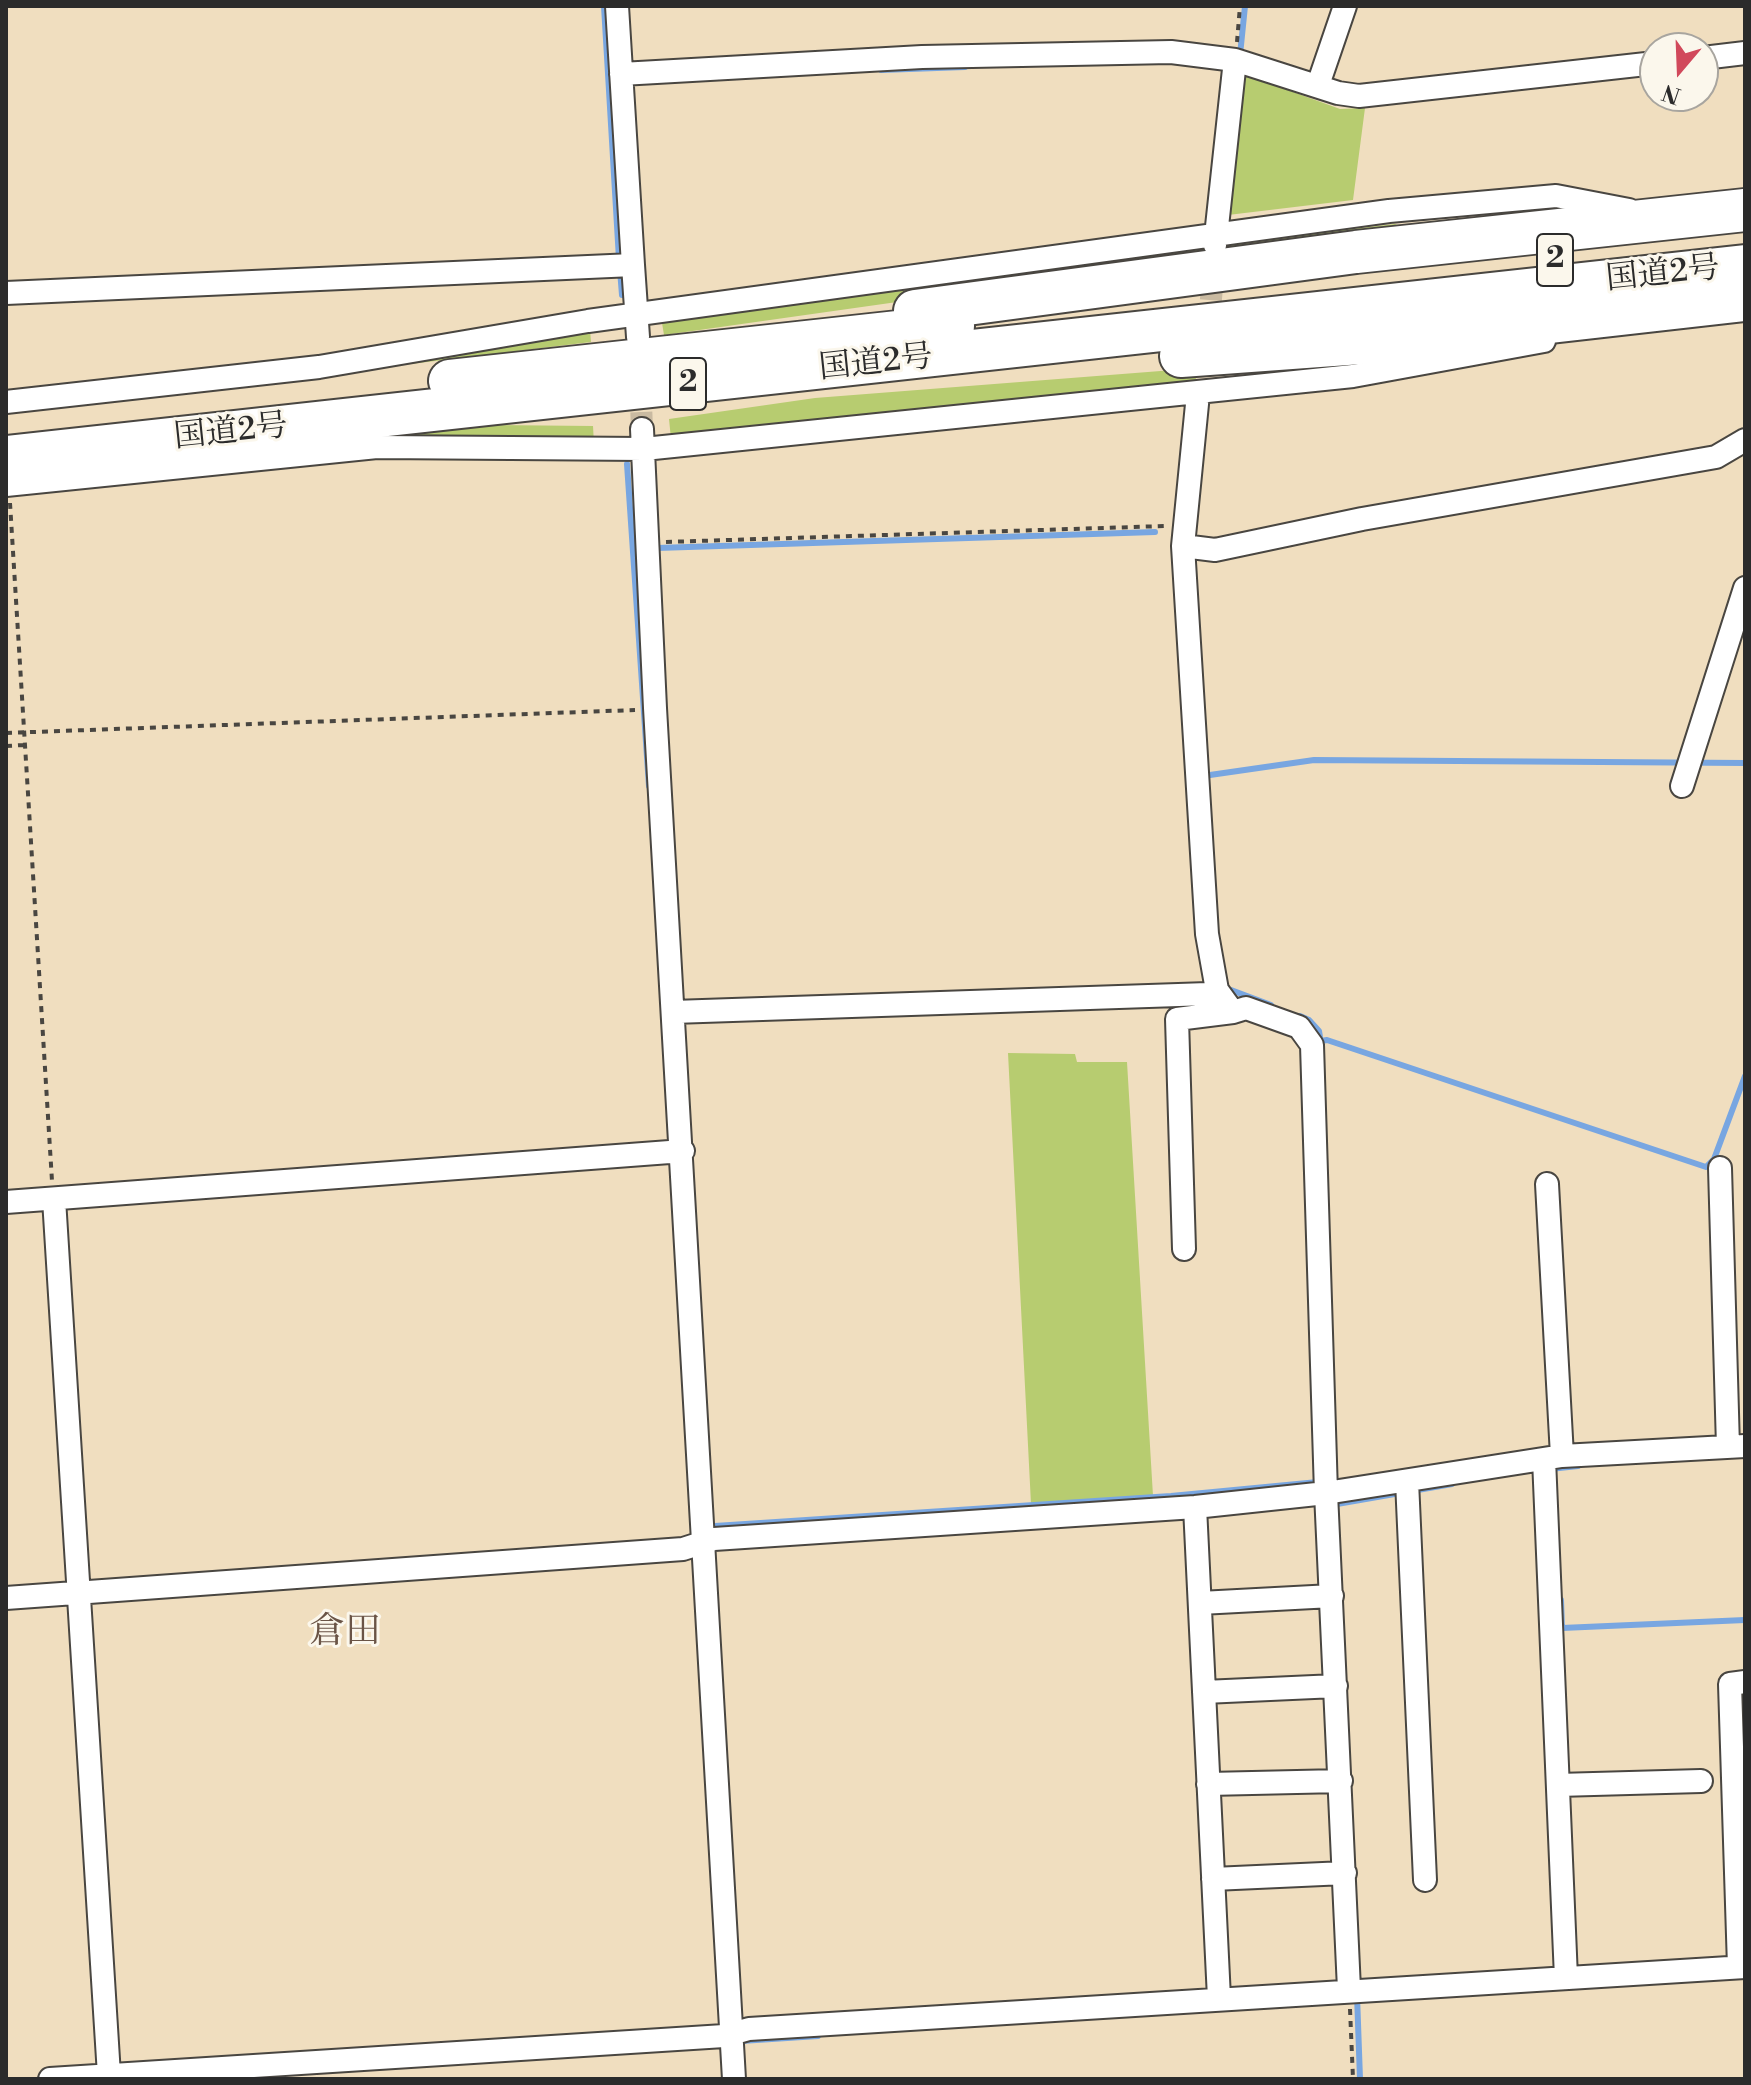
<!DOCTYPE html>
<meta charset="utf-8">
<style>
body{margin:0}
#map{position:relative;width:1751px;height:2085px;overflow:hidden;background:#f0debf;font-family:"Libre Bodoni",serif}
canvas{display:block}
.frame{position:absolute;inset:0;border:8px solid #2b2b2b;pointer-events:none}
.north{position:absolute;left:1639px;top:32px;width:80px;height:80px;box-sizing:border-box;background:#fbf7ec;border:2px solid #a8a59f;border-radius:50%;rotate:199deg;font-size:22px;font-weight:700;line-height:32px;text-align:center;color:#2b2b2b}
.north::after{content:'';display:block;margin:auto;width:28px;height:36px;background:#d1495b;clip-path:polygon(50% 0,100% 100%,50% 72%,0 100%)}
</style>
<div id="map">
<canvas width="1751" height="2085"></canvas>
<div class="frame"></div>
<div class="north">N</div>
</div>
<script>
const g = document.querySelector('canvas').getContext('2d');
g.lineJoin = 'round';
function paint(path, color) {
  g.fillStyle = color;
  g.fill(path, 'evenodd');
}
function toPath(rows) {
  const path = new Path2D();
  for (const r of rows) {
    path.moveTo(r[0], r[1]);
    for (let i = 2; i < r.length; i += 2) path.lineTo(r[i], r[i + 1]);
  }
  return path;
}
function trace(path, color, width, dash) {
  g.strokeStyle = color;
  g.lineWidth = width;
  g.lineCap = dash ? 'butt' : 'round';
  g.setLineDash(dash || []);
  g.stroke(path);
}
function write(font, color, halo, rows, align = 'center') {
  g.font = font + ' "Libre Bodoni","Noto Serif JP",serif';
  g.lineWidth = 6;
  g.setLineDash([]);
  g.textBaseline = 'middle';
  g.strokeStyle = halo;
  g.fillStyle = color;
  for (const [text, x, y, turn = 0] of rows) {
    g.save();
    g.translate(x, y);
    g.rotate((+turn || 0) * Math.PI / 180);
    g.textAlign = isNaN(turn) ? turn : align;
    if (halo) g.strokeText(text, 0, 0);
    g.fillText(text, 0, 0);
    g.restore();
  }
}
const green = toPath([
 [1249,76,1340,109,1365,108,1353,200,1228,215,1242,77],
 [1395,224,1403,228,1218,256,1225,243],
 [1204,245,1208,258,664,335,661,317],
 [590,329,591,342,386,367,382,364],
 [1199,368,1193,388,671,439,669,419,815,398],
 [492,425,593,426,594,444,384,438,386,435],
 [1008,1053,1075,1054,1077,1062,1127,1062,1153,1496,1031,1504]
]);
const stream = toPath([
 [604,6,619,259],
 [1240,55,1245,6],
 [881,70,965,67],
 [620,270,622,295],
 [627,464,649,786],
 [657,548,1155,532],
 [1203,776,1314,760,1745,763],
 [1226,994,1231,990,1271,1005],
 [1300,1016,1309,1020,1319,1031,1321,1043],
 [1321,1041,1327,1040,1706,1167,1714,1159,1745,1076],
 [1550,1469,1578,1466],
 [1337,1504,1452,1484],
 [715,1526,1171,1496,1318,1482],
 [1561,1600,1562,1628,1745,1620],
 [1357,1995,1360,2079],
 [741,2041,818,2036]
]);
const streetTunnel = toPath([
 [1208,333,1214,264],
 [640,379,642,429]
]);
const path = toPath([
 [1237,42,1240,6],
 [10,503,52,1181],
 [666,542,1165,526],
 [6,733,635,710],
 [6,746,24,745],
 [1350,2009,1353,2079]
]);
const street = toPath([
 [1703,58,1745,53],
 [621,74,922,57,1171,52,1235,60,1338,93,1359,96,1655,63],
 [1318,85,1345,6],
 [1215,245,1235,60],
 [633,265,638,337],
 [6,293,633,265,617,6],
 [1198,394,1183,546,1207,934,1217,990,1233,1012,1246,1008,1299,1027,1312,1045,1326,1493,1349,1989],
 [6,402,319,367,588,321,1389,211,1556,196,1629,210],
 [642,429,655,708,734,2079],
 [6,485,377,447,644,449,1353,376,1544,341],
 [1183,546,1215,550,1362,519,1716,457,1745,440],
 [1682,786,1745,588],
 [673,1012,1208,994,1217,990],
 [1720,1168,1728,1447],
 [1547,1184,1562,1456],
 [54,1199,109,2075],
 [6,1202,683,1151],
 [1184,1249,1177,1019,1233,1012],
 [1544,1459,1566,1978],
 [1407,1481,1425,1880],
 [1195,1507,1219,1998],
 [6,1598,683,1549,714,1539,1195,1507,1326,1493,1562,1456,1745,1446],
 [1200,1603,1332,1596],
 [1204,1692,1336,1686],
 [1208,1784,1341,1781],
 [1558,1785,1701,1781],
 [1213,1879,1345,1873],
 [1739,1967,1730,1684,1745,1682],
 [50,2079,724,2036,749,2029,1745,1967]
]);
const highway = toPath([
 [915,311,1356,252,1745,210],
 [1181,356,1374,342,1745,300],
 [450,381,953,326],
 [6,457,1745,266]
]);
const shields = [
 [1555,260,36],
 [688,384,36]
];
const shieldNames = [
 ["2",1555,260],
 ["2",688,384]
];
const streetNames = [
 ["国道2号",1663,275,-6],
 ["国道2号",876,364,-6],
 ["国道2号",231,433,-6]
];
const quarterNames = [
 ["倉田",345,1633]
];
paint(green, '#b7cc70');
trace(stream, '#78a6e1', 6);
trace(streetTunnel, '#c9baa1', 22, [22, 11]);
trace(street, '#494641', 26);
trace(highway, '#494641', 46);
trace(path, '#494641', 4, [6, 6]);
trace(street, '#fff', 22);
trace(highway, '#fff', 42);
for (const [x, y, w] of shields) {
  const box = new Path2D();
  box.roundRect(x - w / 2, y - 26, w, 52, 6);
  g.fillStyle = '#fbf7ec';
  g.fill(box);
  trace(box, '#2b2b2b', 2);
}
write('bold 30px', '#2b2b2b', null, shieldNames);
write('32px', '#2b2b2b', '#fbf7ec', streetNames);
write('36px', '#6a5446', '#fbf7ec', quarterNames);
</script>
